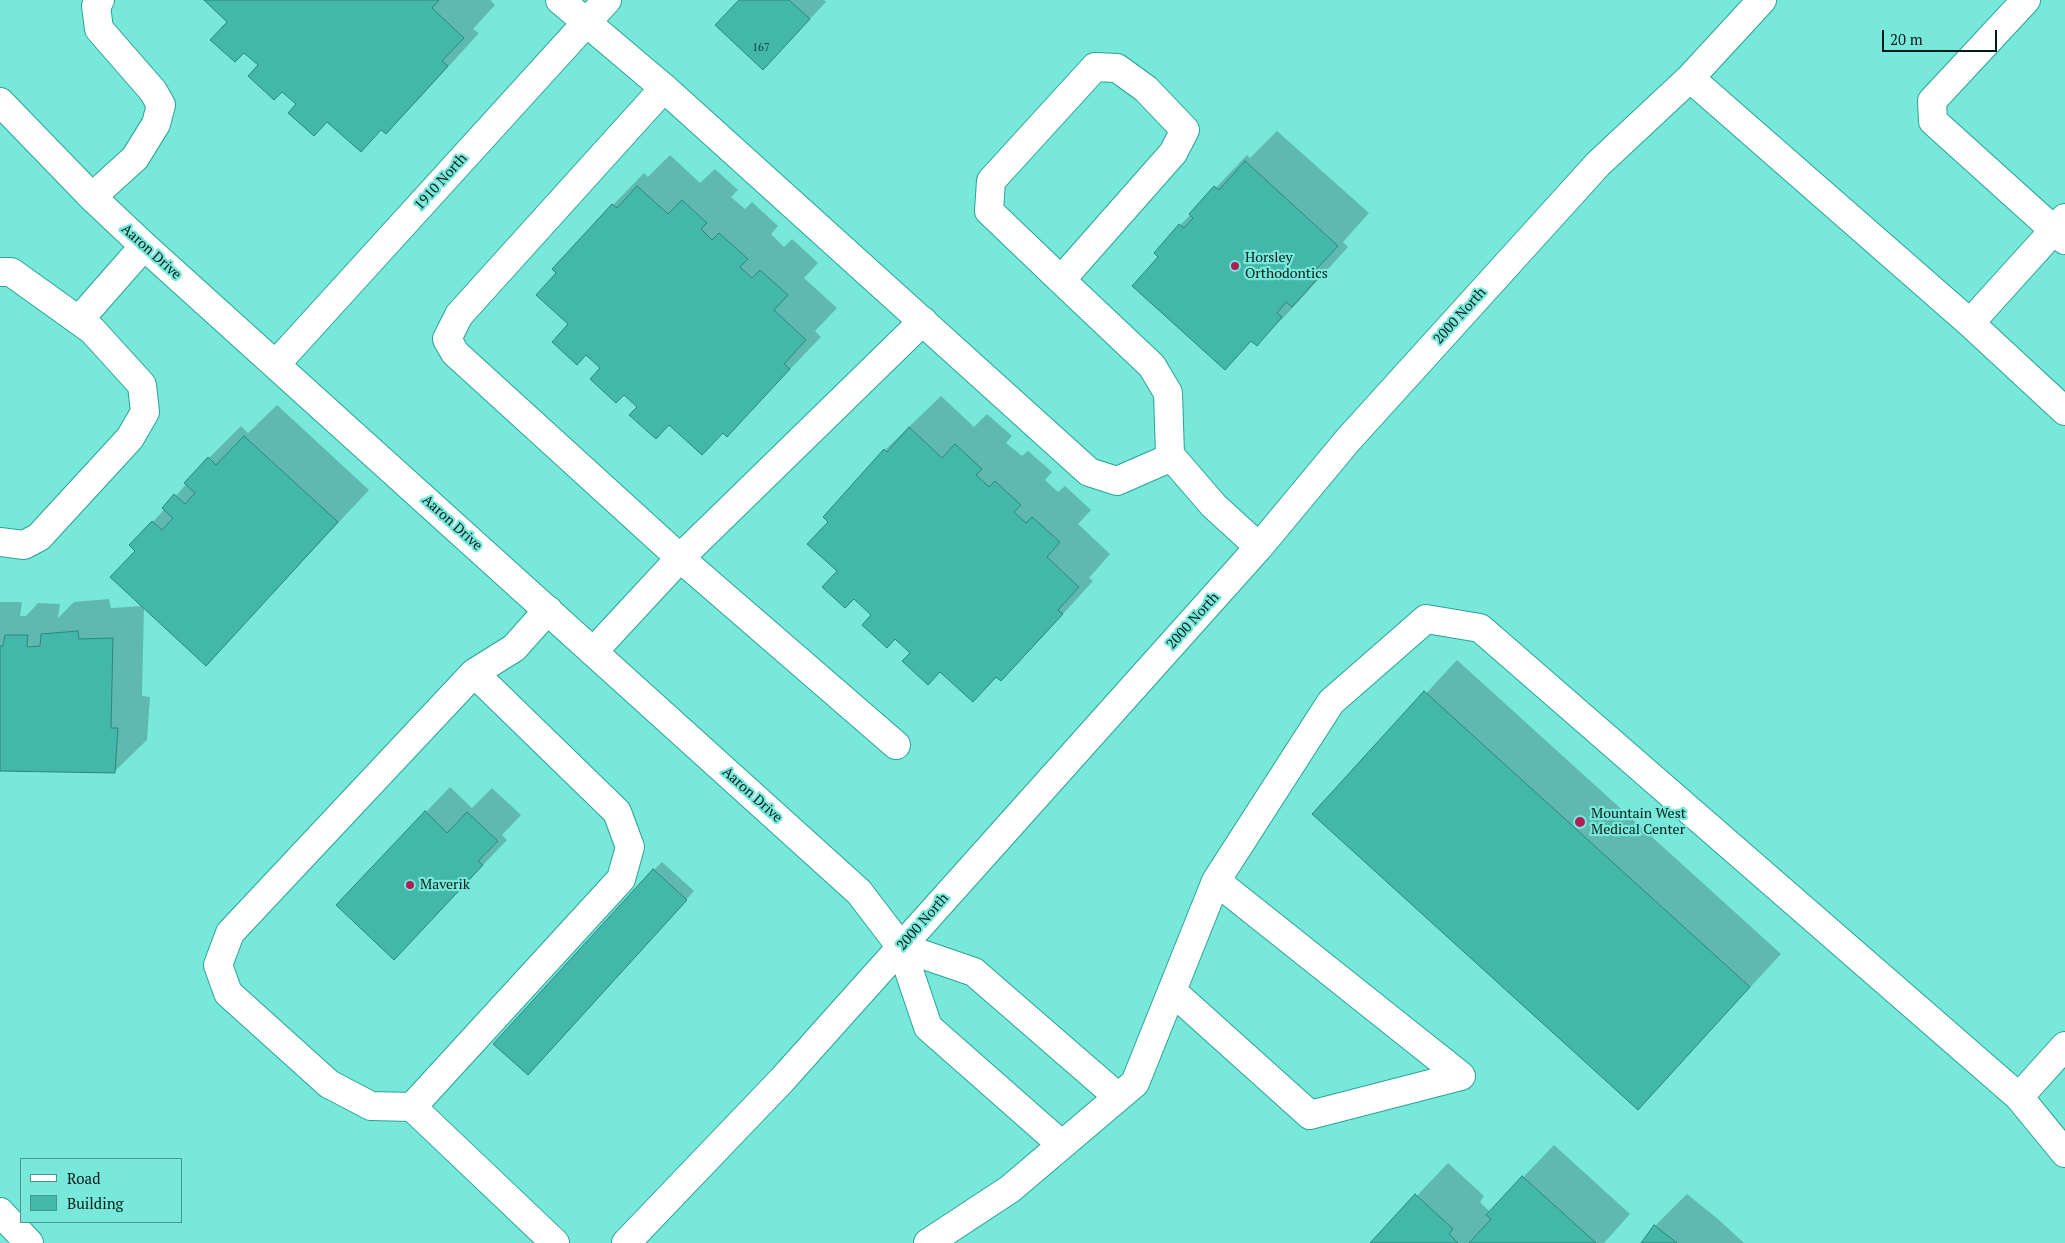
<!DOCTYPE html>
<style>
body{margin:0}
#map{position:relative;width:2065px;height:1243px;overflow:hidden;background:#78e8da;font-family:"PT Serif",serif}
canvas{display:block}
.legend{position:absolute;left:20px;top:1158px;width:162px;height:65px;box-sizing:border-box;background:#78e8da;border:1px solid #49968c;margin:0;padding:6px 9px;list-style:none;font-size:15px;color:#031b18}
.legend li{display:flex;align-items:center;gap:10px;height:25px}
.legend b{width:25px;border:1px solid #49968c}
.scale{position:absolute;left:1882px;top:30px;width:115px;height:22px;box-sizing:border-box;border:2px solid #031b18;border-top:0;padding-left:6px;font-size:15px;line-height:18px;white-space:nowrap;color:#031b18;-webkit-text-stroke:4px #78e8da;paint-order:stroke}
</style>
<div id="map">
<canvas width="2065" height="1243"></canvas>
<ul class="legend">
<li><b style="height:6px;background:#fff"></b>Road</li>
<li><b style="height:14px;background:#43b7aa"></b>Building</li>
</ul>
<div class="scale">20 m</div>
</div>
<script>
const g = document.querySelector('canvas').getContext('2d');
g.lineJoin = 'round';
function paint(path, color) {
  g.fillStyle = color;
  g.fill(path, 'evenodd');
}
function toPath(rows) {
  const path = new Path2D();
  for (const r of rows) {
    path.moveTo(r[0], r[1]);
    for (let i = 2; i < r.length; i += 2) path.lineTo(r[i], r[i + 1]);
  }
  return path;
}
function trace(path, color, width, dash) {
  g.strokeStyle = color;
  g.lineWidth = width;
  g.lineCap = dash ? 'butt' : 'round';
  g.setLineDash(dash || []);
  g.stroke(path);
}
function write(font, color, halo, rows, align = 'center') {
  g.font = font + ' "PT Serif",serif';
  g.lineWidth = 4.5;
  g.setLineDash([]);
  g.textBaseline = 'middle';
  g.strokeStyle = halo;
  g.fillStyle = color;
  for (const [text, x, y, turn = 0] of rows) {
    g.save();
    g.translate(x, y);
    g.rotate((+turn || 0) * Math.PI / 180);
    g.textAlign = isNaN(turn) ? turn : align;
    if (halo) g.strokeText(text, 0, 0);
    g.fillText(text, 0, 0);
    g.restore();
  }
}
const shadow = toPath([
 [205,0,490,0,495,5,473,29,479,33,417,101,386,132,382,129,361,151,328,121,298,104,245,51,229,22],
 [740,0,824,0,826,2,779,52],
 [1277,131,1369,213,1343,242,1348,247,1288,313,1257,344,1252,340,1225,368,1155,252,1247,155,1250,158],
 [670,155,700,183,715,169,738,190,731,197,745,209,752,202,778,226,771,234,784,247,792,239,818,263,804,278,837,308,815,331,821,337,727,435,724,432,670,424,602,368,570,324,613,205,644,173,648,177],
 [941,396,974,427,987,414,1012,436,1006,443,1022,456,1028,451,1052,472,1045,480,1058,492,1065,486,1091,510,1078,524,1110,554,1089,578,1093,581,1032,648,1000,680,997,677,973,700,941,671,911,652,873,615,839,571,830,522,825,517,885,450],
 [277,405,369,490,206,664,144,607,142,696,150,697,147,740,115,771,0,770,0,602,22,602,20,616,26,616,38,603,60,604,58,618,74,602,109,599,111,608,143,606,137,551,153,522,209,458,241,426,248,433],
 [1457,660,1781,954,1638,1108,1314,814],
 [450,787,472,808,492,788,521,815,502,835,507,840,394,958,426,812],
 [662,862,694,891,536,1065,654,870],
 [1554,1145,1630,1214,1604,1243,1372,1243,1448,1163,1484,1196,1480,1202,1490,1212],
 [1687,1194,1719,1220,1744,1243,1643,1243,1655,1226]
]);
const building = toPath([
 [204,0,439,0,432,8,464,38,442,61,448,66,386,134,381,130,361,152,327,122,314,136,288,113,296,104,282,92,274,100,248,76,258,65,244,53,235,62,210,40,227,22,204,0],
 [739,0,789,0,810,19,763,70,715,25,739,0],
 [1245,161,1338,246,1312,274,1317,279,1292,307,1286,302,1277,313,1282,317,1257,346,1251,341,1225,370,1132,286,1158,257,1154,253,1179,224,1184,228,1193,218,1189,214,1214,186,1219,190,1245,161],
 [637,186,668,214,682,200,707,223,701,229,712,240,719,233,748,259,740,267,752,278,760,270,788,295,774,310,806,340,784,364,790,369,727,437,723,433,702,455,669,425,656,439,629,415,637,407,624,395,616,403,590,379,600,368,586,355,577,365,552,342,568,324,536,295,556,273,552,269,612,204,617,208,637,186],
 [909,427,942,458,955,444,982,469,976,475,989,487,995,481,1021,505,1014,512,1026,523,1032,517,1060,542,1047,557,1079,587,1058,610,1063,614,1001,681,996,677,973,702,940,672,928,685,902,661,910,653,895,639,887,648,862,625,871,615,854,599,845,608,822,587,837,571,807,544,828,522,823,517,884,449,887,452,909,427],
 [244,436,338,522,206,666,110,577,135,551,129,545,152,521,162,530,173,518,162,508,174,494,185,504,195,493,184,483,208,457,216,465,244,436],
 [78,631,79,639,113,638,111,728,118,728,115,773,0,771,0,646,3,646,5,635,28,635,27,647,40,646,41,634,78,631],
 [1424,691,1750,987,1638,1110,1312,814,1424,691],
 [425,811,447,833,467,812,498,841,478,861,483,865,394,960,336,905,425,811],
 [653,869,687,900,528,1075,493,1044,653,869],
 [1522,1176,1596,1243,1469,1243,1491,1219,1486,1215,1522,1176],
 [1415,1194,1453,1229,1449,1234,1458,1243,1370,1243,1415,1194],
 [1654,1225,1677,1243,1641,1243,1654,1225]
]);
const minor = toPath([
 [560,0,664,88,1089,472,1117,481,1172,457],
 [2026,0,1932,101,1933,121,2065,240],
 [1690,78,1970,323,2065,411],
 [664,88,459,315,447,339,455,353,680,558,896,745],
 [0,102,92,197,144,246,859,892,901,947,928,1027,1062,1145],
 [92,197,135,158,156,124,161,105,153,91,99,29,96,6,100,0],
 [0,272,11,272,92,330,142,385,145,412,130,438,39,537,24,545,0,542],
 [1061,280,1173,153,1185,130,1146,89,1117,68,1095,67,991,181,989,211,1061,280,1152,366,1168,393,1170,455,1214,506,1259,547],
 [79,320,144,246],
 [1970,323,2065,218],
 [276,364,607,0],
 [548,610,514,648,474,673,230,933,218,965,228,993,329,1084,371,1106,412,1107,555,1243],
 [593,652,680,558,923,321],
 [901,947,974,972,1118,1097],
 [1172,991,1310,1115,1461,1076,1216,881],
 [2019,1097,2065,1153],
 [412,1107,621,879,630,847,617,812,474,673],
 [626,1243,782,1080,1259,547,1348,440,1598,164,1690,78,1762,0],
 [928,1243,1010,1189,1135,1083,1216,881,1331,702,1426,619,1480,628,2019,1097,2065,1046]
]);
const highway = toPath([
 [0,1212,29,1243]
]);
const markers = [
 [1235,266,5,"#af1f56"],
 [1580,822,6,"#af1f56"],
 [410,885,5,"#af1f56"]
];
const numberNames = [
 ["167",761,48]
];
const streetNames = [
 ["1910 North",441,182,-48],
 ["Aaron Drive",151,252,42],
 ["2000 North",1460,316,-48],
 ["Aaron Drive",452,523,42],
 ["2000 North",1193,621,-48],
 ["Aaron Drive",752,795,42],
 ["2000 North",923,922,-49]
];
const poiNames = [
 ["Horsley",1245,258],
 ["Orthodontics",1245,274],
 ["Mountain West",1591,814],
 ["Medical Center",1591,830],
 ["Maverik",420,885]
];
paint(shadow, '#0003');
paint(building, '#43b7aa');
trace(building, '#2d867b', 1);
trace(minor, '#28a497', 30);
trace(highway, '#28a497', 30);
trace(minor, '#fff', 28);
trace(highway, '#fff', 28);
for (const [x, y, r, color] of markers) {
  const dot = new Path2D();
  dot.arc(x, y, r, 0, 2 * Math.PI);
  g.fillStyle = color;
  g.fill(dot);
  trace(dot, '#78e8da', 2);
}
write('11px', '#13423c', null, numberNames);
write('14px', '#031b18', '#78e8da', streetNames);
write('14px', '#031b18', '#78e8da', poiNames, 'left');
</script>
